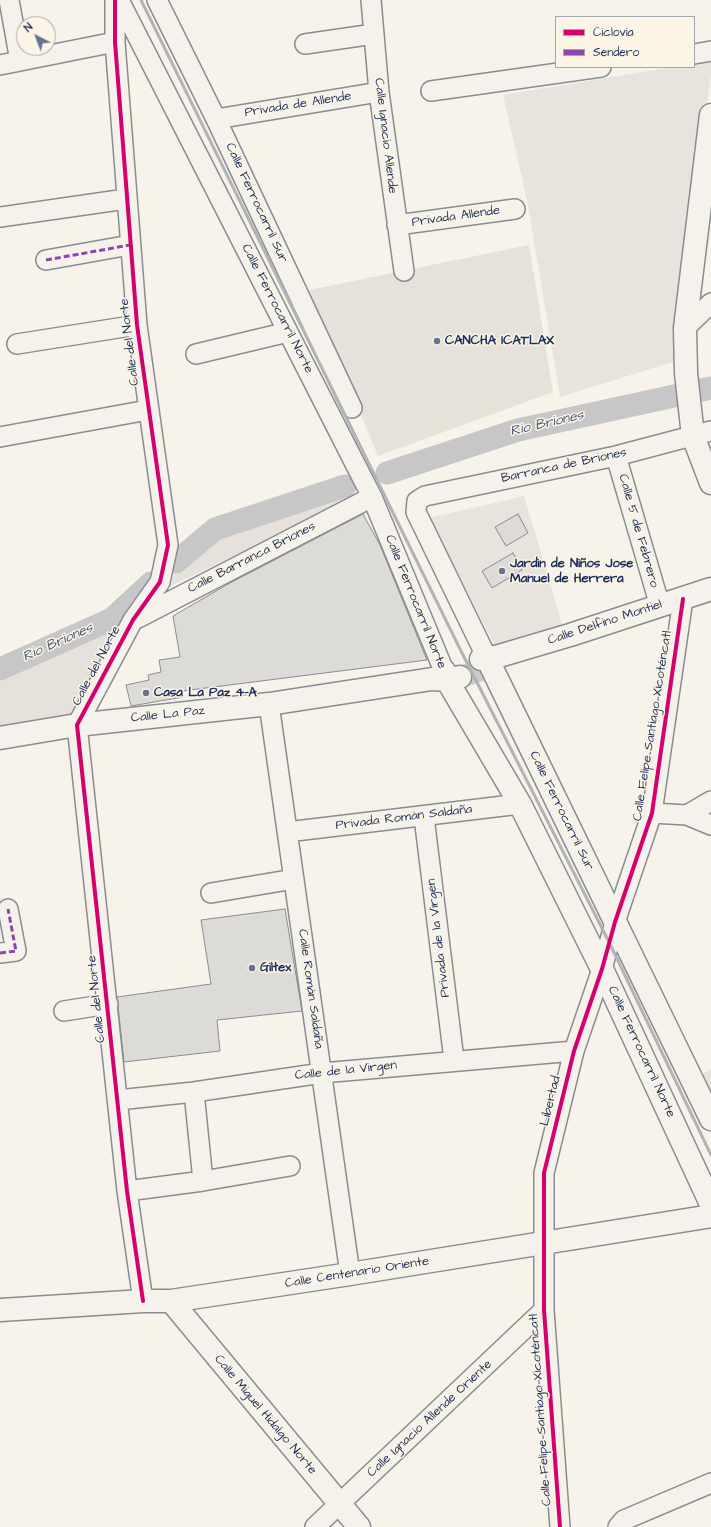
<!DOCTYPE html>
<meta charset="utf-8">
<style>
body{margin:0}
#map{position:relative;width:711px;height:1527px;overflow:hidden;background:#f7f3ea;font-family:"Architects Daughter",sans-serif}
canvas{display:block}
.legend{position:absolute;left:555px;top:16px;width:140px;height:52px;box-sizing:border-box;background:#fcf5e5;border:1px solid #a2a6af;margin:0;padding:5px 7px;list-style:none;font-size:12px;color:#1b2f5e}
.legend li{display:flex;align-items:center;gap:8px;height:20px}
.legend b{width:20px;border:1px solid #a2a6af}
.north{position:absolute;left:16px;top:16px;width:40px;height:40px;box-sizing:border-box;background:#fcf5e5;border:1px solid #a2a6af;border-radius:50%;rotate:318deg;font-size:11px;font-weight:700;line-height:16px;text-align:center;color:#1b2f5e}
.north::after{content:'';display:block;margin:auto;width:14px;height:18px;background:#68748f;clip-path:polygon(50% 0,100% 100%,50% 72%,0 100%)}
</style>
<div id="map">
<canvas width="711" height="1527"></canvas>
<ul class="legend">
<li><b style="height:5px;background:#d6006c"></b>Ciclovía</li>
<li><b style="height:5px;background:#8e44ad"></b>Sendero</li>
</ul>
<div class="north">N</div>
</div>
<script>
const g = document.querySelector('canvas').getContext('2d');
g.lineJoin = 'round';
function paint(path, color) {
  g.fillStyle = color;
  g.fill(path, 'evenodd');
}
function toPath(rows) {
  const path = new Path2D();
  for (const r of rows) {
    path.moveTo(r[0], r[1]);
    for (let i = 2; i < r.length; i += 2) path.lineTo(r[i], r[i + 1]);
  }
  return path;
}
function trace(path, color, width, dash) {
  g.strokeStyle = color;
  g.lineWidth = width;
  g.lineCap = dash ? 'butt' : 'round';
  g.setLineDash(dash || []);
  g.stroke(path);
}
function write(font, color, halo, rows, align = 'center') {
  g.font = font + ' "Architects Daughter",sans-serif';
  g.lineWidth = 3;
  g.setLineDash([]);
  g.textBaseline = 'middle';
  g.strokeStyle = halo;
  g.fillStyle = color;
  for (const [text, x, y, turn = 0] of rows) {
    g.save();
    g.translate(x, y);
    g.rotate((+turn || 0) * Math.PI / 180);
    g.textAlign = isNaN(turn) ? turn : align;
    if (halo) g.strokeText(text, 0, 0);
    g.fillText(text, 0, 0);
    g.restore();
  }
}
const built = toPath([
 [711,60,711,76,694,192,679,360,560,397,527,200,503,95,672,67,694,67,694,63],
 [524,496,564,630,534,640,530,633,496,648,429,518]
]);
const green = toPath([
 [529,245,553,392,378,456,309,290],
 [343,492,348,501,167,588,178,568,217,538],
 [126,615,71,718,0,728,0,669,112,619],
 [711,1069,711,1109,694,1078]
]);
const river = toPath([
 [387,473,518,430,711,388],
 [176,562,215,529,345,486],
 [0,669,112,619,151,583]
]);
const building = toPath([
 [363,514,380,545,427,660,182,691,183,697,131,706,126,685,149,680,148,675,161,672,159,660,180,657,173,616,230,583,363,514],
 [518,514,528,533,506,546,495,527,518,514],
 [513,553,522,570,492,588,482,571,513,553],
 [285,909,302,1011,217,1020,220,1051,124,1062,117,997,211,984,201,920,285,909]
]);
const majorTunnel = toPath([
 [461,677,484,669]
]);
const minor = toPath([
 [9,0,20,61],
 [115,0,115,42,137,325,168,545,160,582,133,620,77,725,127,1191,143,1301],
 [119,0,372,497,444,671],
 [157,0,216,119,352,408],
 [371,0,379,92,404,271],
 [305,44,374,34],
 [694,54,711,51],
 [0,65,115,42],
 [431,91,601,67],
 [216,119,379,92],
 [0,217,126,199],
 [397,225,515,209],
 [46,260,130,245],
 [685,328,711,303],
 [17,344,137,325],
 [196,354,288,332],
 [0,437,148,410],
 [616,456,660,606],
 [136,619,372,497],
 [487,658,416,512,417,501,425,496,616,456,711,431],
 [269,704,350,1274],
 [652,813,687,815,711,825],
 [687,815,711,801],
 [424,817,454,1060],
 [287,832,520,804],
 [211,893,294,879],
 [0,953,16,951,8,909],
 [64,1011,108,1004],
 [194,1092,203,1181],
 [118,1100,194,1092,322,1073,574,1051],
 [127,1191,203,1181,290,1166],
 [315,1527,544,1310],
 [560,1527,544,1310,544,1173,574,1051,602,969,615,922,652,813,683,599],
 [618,1527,624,1520,711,1483]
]);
const major = toPath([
 [711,115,685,328,686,373,693,436,711,483],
 [487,658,711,1119],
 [481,659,499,656,570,635,711,589],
 [444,671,447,680,520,804,602,969,711,1204],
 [0,738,77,725,269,704,432,679,447,680,460,677],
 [171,1301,359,1527],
 [0,1310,143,1301,171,1301,350,1274,711,1216]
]);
const rail = toPath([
 [141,0,461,651,609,942,711,1155]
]);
const quiet = toPath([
 [46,260,130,245],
 [0,953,16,951,8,909]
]);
const cycleway = toPath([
 [115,0,115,42,137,325,168,545,160,582,133,620,77,725,127,1191,143,1301],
 [560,1527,544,1310,544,1173,574,1051,602,969,615,922,652,813,683,599]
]);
const markers = [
 [437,341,4,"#68748f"],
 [502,571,4,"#68748f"],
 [146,693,4,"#68748f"],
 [252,968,4,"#68748f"]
];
const streetNames = [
 ["Privada de Allende",298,105,-9],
 ["Calle Ignacio Allende",385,136,83],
 ["Calle Ferrocarril Sur",256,203,65],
 ["Privada Allende",456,217,-8],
 ["Calle Ferrocarril Norte",277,309,63],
 ["Calle del Norte",130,342,-97],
 ["Barranca de Briones",564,466,-12],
 ["Calle 5 de Febrero",638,531,74],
 ["Calle Barranca Briones",252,558,-27],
 ["Calle Ferrocarril Norte",415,602,68],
 ["Calle Delfino Montiel",605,623,-18],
 ["Calle del Norte",97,666,-62],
 ["Calle La Paz",168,715,-6],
 ["Calle Felipe Santiago Xicoténcatl",653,726,-81],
 ["Calle Ferrocarril Sur",561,811,64],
 ["Privada Román Saldaña",404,818,-7],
 ["Privada de la Virgen",439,938,-97],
 ["Calle Román Saldaña",310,989,82],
 ["Calle del Norte",97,999,-96],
 ["Calle Ferrocarril Norte",641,1052,65],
 ["Calle de la Virgen",346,1071,-6],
 ["Libertad",551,1101,-76],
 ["Calle Centenario Oriente",357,1273,-9],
 ["Calle Felipe Santiago Xicoténcatl",541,1410,-94],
 ["Calle Miguel Hidalgo Norte",265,1415,50],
 ["Calle Ignacio Allende Oriente",430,1419,-43]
];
const poiNames = [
 ["CANCHA ICATLAX",445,341],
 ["Jardin de Niños Jose",510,564],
 ["Manuel de Herrera",510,579],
 ["Casa La Paz 4-A",154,693],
 ["Giltex",260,968]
];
const waterNames = [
 ["Rio Briones",547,424,-13],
 ["Rio Briones",58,643,-24]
];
paint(built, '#e8e4dd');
paint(green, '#e6e2db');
trace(river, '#c7c7c7', 23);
paint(building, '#dddbd7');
trace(building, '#8a8c91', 1);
trace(majorTunnel, '#cbccce', 22, [22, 11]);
trace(minor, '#8a8c91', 22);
trace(major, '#8a8c91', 25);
trace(minor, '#f5f2ec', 19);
trace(major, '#f5f2ec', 22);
trace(rail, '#b2b3b4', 3);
trace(quiet, '#8e44ad', 3, [6, 3]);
trace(cycleway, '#d6006c', 4);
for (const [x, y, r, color] of markers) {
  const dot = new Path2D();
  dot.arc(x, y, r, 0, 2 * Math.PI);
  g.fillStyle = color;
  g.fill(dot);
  trace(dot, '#fcf5e5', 1.5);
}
write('13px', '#1b2f5e', '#fcf5e5', streetNames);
write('bold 13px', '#1b2f5e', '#fcf5e5', poiNames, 'left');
write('italic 14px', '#485779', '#fcf5e5', waterNames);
</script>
